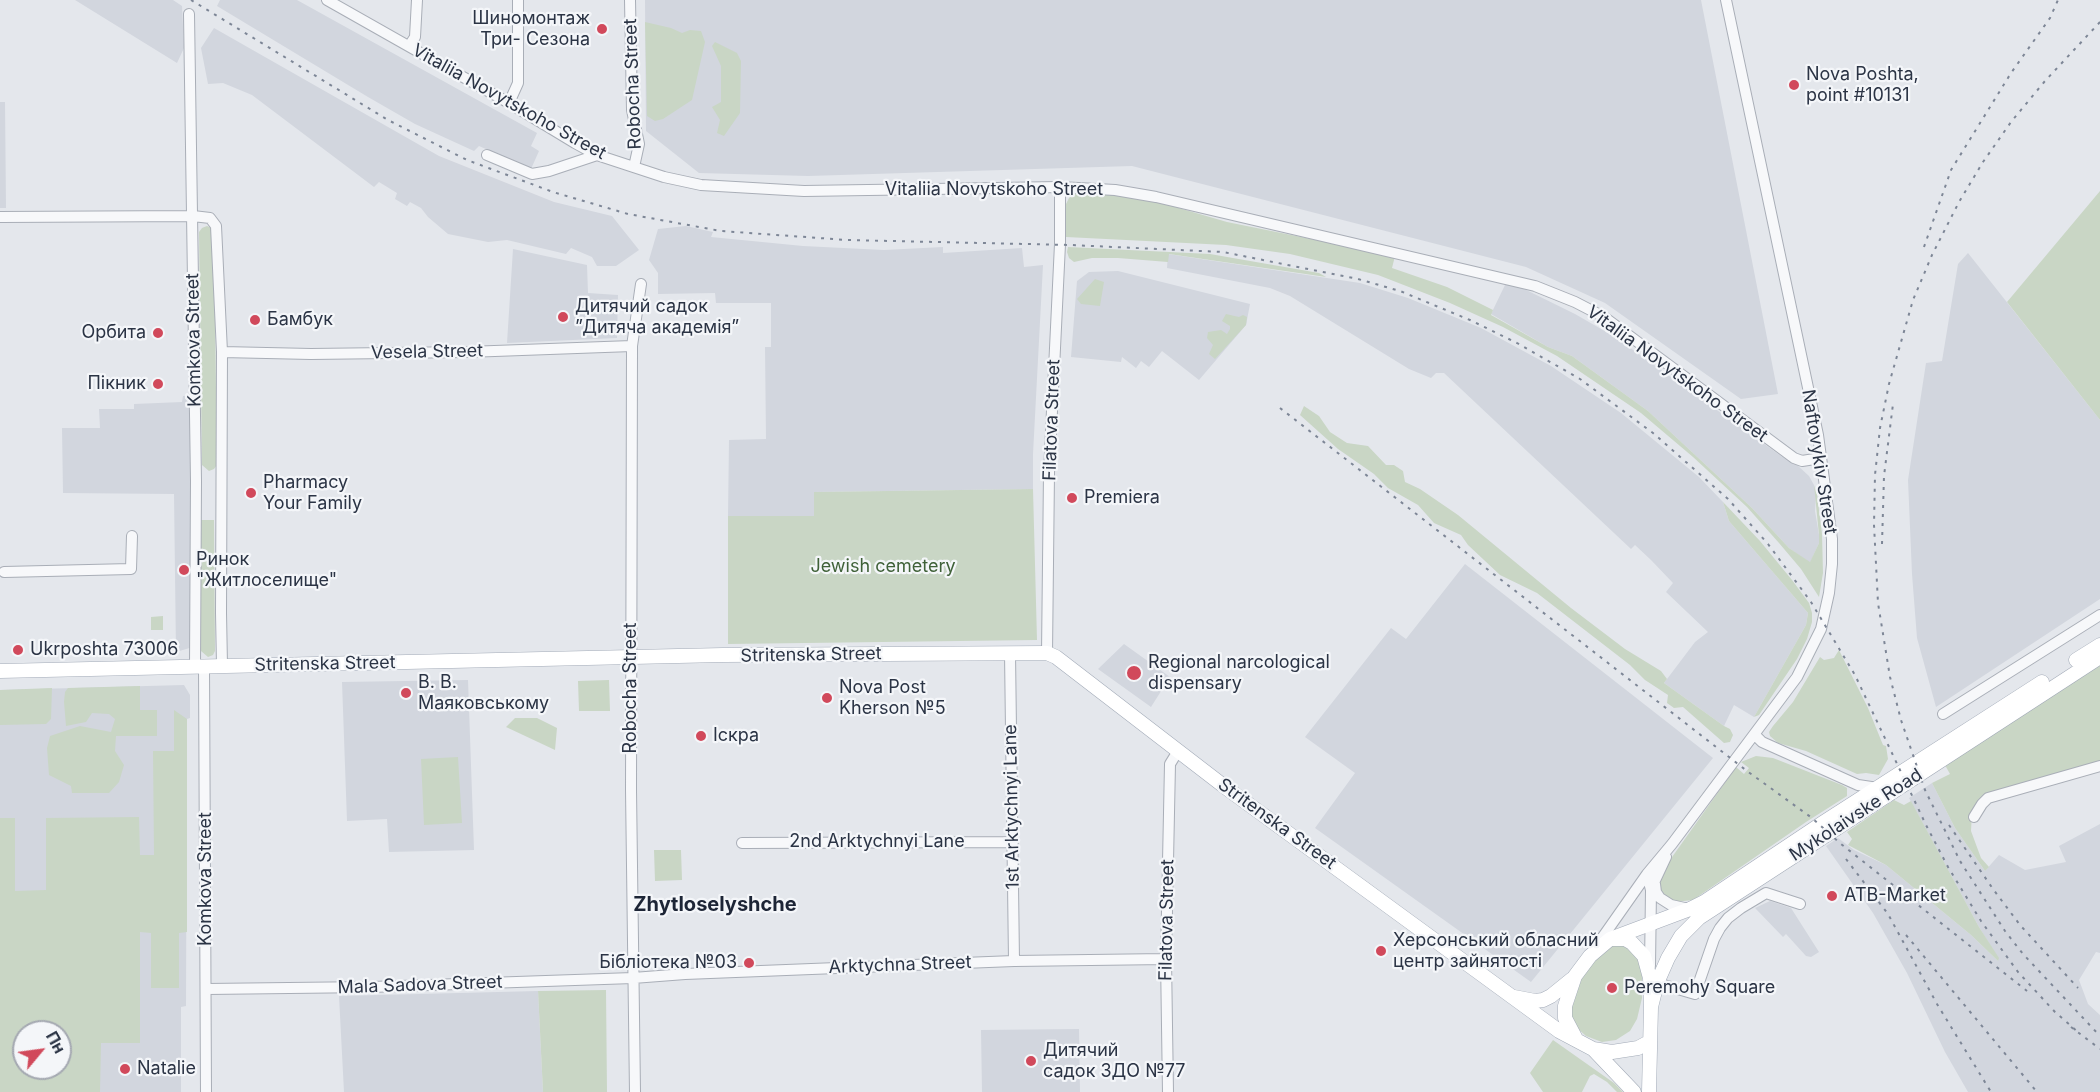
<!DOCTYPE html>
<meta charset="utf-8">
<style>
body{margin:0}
#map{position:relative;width:2100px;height:1092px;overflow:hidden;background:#e4e7ec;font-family:Inter,sans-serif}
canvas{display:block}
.north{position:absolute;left:12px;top:1020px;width:60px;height:60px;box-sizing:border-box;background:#f4f6f9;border:2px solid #a4a8b1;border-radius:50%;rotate:61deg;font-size:16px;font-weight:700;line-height:24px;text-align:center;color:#2b3445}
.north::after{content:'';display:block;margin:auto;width:21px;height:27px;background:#d1495b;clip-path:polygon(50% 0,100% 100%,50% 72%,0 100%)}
</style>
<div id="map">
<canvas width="2100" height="1092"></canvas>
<div class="north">Пн</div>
</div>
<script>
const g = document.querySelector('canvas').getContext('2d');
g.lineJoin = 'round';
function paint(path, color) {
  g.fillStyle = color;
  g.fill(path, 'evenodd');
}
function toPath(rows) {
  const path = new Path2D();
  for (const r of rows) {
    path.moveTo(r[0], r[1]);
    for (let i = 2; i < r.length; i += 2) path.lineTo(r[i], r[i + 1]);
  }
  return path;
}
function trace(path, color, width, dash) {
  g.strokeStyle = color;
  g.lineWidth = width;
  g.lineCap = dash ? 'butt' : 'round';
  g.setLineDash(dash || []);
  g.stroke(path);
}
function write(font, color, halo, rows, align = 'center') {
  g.font = font + ' Inter,sans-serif';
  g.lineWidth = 4.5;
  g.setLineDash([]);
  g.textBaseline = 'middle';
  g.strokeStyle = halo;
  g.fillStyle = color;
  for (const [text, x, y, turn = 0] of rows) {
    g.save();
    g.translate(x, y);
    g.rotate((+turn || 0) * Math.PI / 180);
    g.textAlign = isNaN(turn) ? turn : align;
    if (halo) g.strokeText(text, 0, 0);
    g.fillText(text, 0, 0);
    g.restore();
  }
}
const built = toPath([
 [75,0,173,0,182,6,184,48,177,63],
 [220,0,297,0,537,133,531,146,539,151,531,169,479,146,474,151,415,124,368,97,217,6],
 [645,0,1701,0,1778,394,1741,399,1605,303,1526,267,1132,166,808,176,699,173,646,131],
 [214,28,439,156,554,202,612,216,639,250,616,266,597,266,592,257,571,248,566,254,507,240,488,242,448,234,428,217,421,208,410,202,407,206,395,199,397,193,379,182,374,187,252,95,223,83,208,84,201,48],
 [0,102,5,102,6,208,0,208],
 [686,226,713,232,711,237,803,246,884,250,943,247,943,253,1022,248,1024,267,1043,265,1033,454,1033,489,815,492,815,516,728,516,729,440,766,439,765,347,771,347,771,303,716,303,715,293,658,294,658,273,649,260,658,229],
 [513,249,587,265,588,293,618,295,617,338,507,343],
 [1968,253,2100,420,2100,599,1936,707,1917,638,1912,574,1908,480,1926,363,1942,361,1958,264],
 [1168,254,1360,283,1408,298,1481,328,1551,366,1621,413,1699,477,1723,502,1729,521,1808,613,1806,625,1754,717,1734,705,1724,726,1664,683,1695,642,1708,632,1666,592,1673,583,1651,560,1635,545,1631,549,1444,373,1436,373,1431,378,1409,369,1290,296,1270,288,1167,268],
 [1118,271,1250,304,1246,325,1199,380,1162,351,1149,367,1141,361,1136,368,1122,357,1121,362,1071,357,1077,281,1089,272],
 [1514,284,1575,314,1615,337,1781,456,1796,464,1809,476,1814,485,1816,494,1815,511,1819,535,1819,543,1810,563,1789,548,1752,508,1648,411,1572,356,1548,347,1491,314,1505,285],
 [191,395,193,647,176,652,174,494,63,493,62,428,100,428,99,409,134,409,134,404,182,402,183,396],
 [1465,564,1713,758,1531,982,1315,828,1355,773,1305,737,1391,628,1406,639],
 [1124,644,1170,677,1151,707,1098,669],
 [468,680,474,850,389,852,387,819,347,821,342,682],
 [184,685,190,695,190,718,187,719,186,1006,181,1007,181,1092,0,1092,0,690],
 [24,1032,60,1032,60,1068,24,1068],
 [1932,783,1955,828,1985,871,1999,855,2025,870,2066,862,2059,846,2100,824,2100,953,2096,952,2079,980,2088,1004,2100,1015,2100,1092,1968,1092,1945,1052,1907,973,1873,913,1826,846,1838,838,1854,850,1886,865,1971,935,1998,961,1998,958,1979,927,1909,798],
 [1770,901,1791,908,1819,952,1811,957,1806,956,1786,934,1783,937,1755,908],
 [538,991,543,1092,344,1092,339,996],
 [1079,1029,1080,1092,982,1092,981,1030]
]);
const green = toPath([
 [645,22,671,28,682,33,690,30,701,31,705,42,692,100,663,119,655,121,647,116],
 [715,42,737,53,741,61,740,113,724,136,717,133,720,120,712,107,721,102,721,66,712,46],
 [2100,191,2100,420,2007,302],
 [1078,192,1100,193,1165,204,1227,222,1395,256,1392,268,1447,287,1493,310,1491,315,1548,347,1572,356,1648,411,1752,508,1789,548,1810,562,1819,543,1819,535,1814,485,1817,494,1822,534,1823,573,1819,597,1801,569,1779,543,1747,507,1693,457,1641,413,1557,356,1503,327,1450,303,1378,275,1290,254,1226,245,1066,237,1066,204,1071,194],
 [207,226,212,228,214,232,217,465,214,469,209,471,202,465,199,232,202,228],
 [1068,247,1210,254,1319,273,1326,277,1169,254,1168,262,1118,258,1092,258,1074,262,1069,258,1067,252],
 [1095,279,1104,282,1100,306,1081,304,1077,299],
 [1226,314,1239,317,1243,315,1247,317,1246,325,1215,359,1209,354,1213,345,1207,338,1208,332,1221,330,1227,334,1230,329,1230,326,1222,321],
 [1304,406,1319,416,1330,432,1347,443,1368,446,1386,465,1394,465,1403,471,1405,482,1420,489,1458,515,1571,608,1625,649,1661,671,1667,679,1664,683,1724,726,1730,729,1733,735,1730,742,1724,743,1683,707,1674,708,1667,703,1668,695,1645,680,1630,665,1537,593,1500,575,1468,545,1461,535,1434,523,1418,505,1388,488,1374,474,1338,449,1300,415],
 [1033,489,1037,640,728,644,728,516,814,516,814,492],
 [1723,502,1760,541,1792,580,1809,603,1812,613,1812,622,1807,639,1797,659,1759,715,1754,717,1806,625,1808,613,1729,521],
 [199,520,214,520,215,651,213,655,208,657,201,651],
 [163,616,163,630,151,630,151,617],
 [1839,650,1868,708,1883,745,1886,746,1888,759,1879,775,1866,773,1857,774,1806,751,1778,743,1770,736,1769,732,1773,726,1793,702,1820,657,1824,660,1834,658],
 [2100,663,2100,761,2000,793,1972,813,1971,831,1981,858,1989,867,1985,871,1955,828,1932,783,1950,774,1945,765],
 [609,680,610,711,579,711,578,681],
 [140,686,140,710,157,710,157,736,116,736,115,751,124,765,119,782,109,793,72,793,71,786,49,775,47,748,50,736,80,726,111,732,115,719,109,714,92,713,86,722,66,726,64,702,65,692,68,688],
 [52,688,51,719,46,724,0,725,0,690],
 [174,710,187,719,187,932,179,933,179,988,151,988,151,933,140,932,140,1043,101,1043,100,1092,0,1092,0,818,15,818,15,891,46,890,46,818,139,817,140,855,154,855,153,751,174,751],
 [24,1032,60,1032,60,1068,24,1068],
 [515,718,537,718,557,728,555,750,506,727],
 [1756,756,1773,758,1842,785,1847,788,1847,796,1806,822,1693,900,1674,902,1666,897,1660,891,1658,883,1660,874,1736,767,1744,774,1749,768,1741,762],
 [458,757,462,823,424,825,421,759],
 [1894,800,1904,805,1911,801,1979,927,1999,958,1998,961,1971,935,1886,865,1848,845,1852,839,1847,832],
 [654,850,681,850,682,880,655,881],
 [1613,944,1628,945,1642,959,1642,998,1637,1019,1630,1031,1616,1040,1602,1042,1586,1036,1577,1028,1571,1017,1571,993,1599,953],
 [606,990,607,1092,543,1092,538,991],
 [1553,1040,1614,1083,1623,1092,1617,1092,1607,1082,1594,1074,1590,1076,1582,1092,1543,1092,1530,1073]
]);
const minor = toPath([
 [327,0,509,103,575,143,597,155,664,177,701,185,804,191,1060,187,1115,190,1156,197,1535,286,1575,302,1604,317,1794,458,1802,461,1821,458],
 [630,0,632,110,639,144,634,167],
 [189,14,196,481,195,666],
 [409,46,415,37,417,0],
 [509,103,518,83,518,0],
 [487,155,532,174,549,171,597,155],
 [0,217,193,216,210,218,216,226,222,352,221,613,222,665],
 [222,352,311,354,467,352,632,346],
 [4,572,131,569,132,536],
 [1010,653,1014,961],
 [1047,653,1049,473,1060,244,1060,187],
 [204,666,206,1092],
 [1943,714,2100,615],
 [1755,735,1762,742,1858,785,1878,788],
 [1974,817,1982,804,1988,798,2100,766],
 [742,843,1013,842],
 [1647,874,1651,890,1650,966],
 [1655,884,1656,892,1660,898,1671,905,1689,909],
 [1651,889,1666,857],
 [1595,948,1647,874,1672,844,1797,677,1821,629,1829,593,1832,564,1832,539,1818,435,1726,0],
 [1657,983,1695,994,1714,939,1720,928,1728,918,1741,908,1766,893,1800,904],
 [207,989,371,987,633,978,685,974,1014,961,1166,959],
 [635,1092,631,790,632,346,641,284],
 [1168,1092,1166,959,1170,764,1178,751]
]);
const major = toPath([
 [2076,660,2100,645],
 [0,671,723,655,1047,653,1056,657,1225,787,1559,1031,1593,1049,1612,1052,1638,1048,1649,1042],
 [1610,939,1690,909,1704,902,1824,822,2042,682],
 [1514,997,1535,1001,1543,1000,1551,996,1572,979],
 [1651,1007,1657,983,1668,958,1681,936,1699,918,2100,657],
 [1576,1039,1565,1018,1565,1006,1575,976,1590,956,1610,939,1625,939,1632,943,1644,956,1650,978,1651,1007,1649,1092],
 [1593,1049,1634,1092]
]);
const rail = toPath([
 [191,0,388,120,467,160,553,192,628,214,721,231,847,240,1071,245,1223,252,1358,279,1400,291,1470,320,1517,343,1580,379,1653,433,1728,499,1768,544,1811,602,1855,675,1926,825,1948,867,1981,921,2018,972,2055,1012,2078,1032],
 [2100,22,2045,81,2011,122,1983,162,1959,202,1932,255,1913,300,1889,384,1880,428,1875,475,1874,525,1878,603,1890,677,1901,720,1925,790,1960,861,2005,931,2023,954,2100,1036],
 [1924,247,1951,170,2011,73,2050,18,2058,0],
 [1280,408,1747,771,1812,818,1841,844,2027,991],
 [1882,544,1884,476,1893,404],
 [1949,825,1993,889,2020,925,2078,988],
 [1846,859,1888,914,1937,1004,1991,1092],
 [1906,935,2037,1092],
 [2071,1027,2100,1049]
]);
const markers = [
 [602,29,6,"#d1495b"],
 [1794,85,6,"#d1495b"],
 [563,317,6,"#d1495b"],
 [255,320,6,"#d1495b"],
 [158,333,6,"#d1495b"],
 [158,384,6,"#d1495b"],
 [251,493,6,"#d1495b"],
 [1072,498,6,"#d1495b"],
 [184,570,6,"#d1495b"],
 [18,650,6,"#d1495b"],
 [1134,673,8,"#d1495b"],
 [406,693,6,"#d1495b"],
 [827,698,6,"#d1495b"],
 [701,736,6,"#d1495b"],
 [1832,896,6,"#d1495b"],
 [1381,951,6,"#d1495b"],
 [749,963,6,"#d1495b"],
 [1612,988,6,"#d1495b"],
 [1031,1061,6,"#d1495b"],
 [125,1069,6,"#d1495b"]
];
const poiNames = [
 ["Шиномонтаж",590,19,"right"],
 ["Три- Сезона",590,40,"right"],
 ["Nova Poshta,",1806,75],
 ["point #10131",1806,96],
 ["Дитячий садок",575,307],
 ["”Дитяча академія”",575,328],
 ["Бамбук",267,320],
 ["Орбита",146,333,"right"],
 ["Пікник",146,384,"right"],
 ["Pharmacy",263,483],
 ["Your Family",263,504],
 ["Premiera",1084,498],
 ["Ринок",196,560],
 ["\"Житлоселище\"",196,581],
 ["Ukrposhta 73006",30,650],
 ["Regional narcological",1148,663],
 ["dispensary",1148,684],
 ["В. В.",418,683],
 ["Маяковському",418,704],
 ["Nova Post",839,688],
 ["Kherson №5",839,709],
 ["Іскра",713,736],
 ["ATB-Market",1844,896],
 ["Херсонський обласний",1393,941],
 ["центр зайнятості",1393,962],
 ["Бібліотека №03",737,963,"right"],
 ["Peremohy Square",1624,988],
 ["Дитячий",1043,1051],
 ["садок ЗДО №77",1043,1072],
 ["Natalie",137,1069]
];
const streetNames = [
 ["Robocha Street",633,84,-92],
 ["Vitaliia Novytskoho Street",509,102,29],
 ["Vitaliia Novytskoho Street",994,190],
 ["Komkova Street",194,340,-91],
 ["Vesela Street",427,352,-1],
 ["Vitaliia Novytskoho Street",1677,374,36],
 ["Filatova Street",1052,420,-88],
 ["Naftovykiv Street",1819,462,81],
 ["Stritenska Street",811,655,-1],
 ["Stritenska Street",325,664,-1],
 ["Robocha Street",631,688,-90],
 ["1st Arktychnyi Lane",1012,807,-91],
 ["Mykolaivske Road",1856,815,-33],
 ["Stritenska Street",1277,824,36],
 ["2nd Arktychnyi Lane",877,842],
 ["Komkova Street",206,879,-90],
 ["Filatova Street",1167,920,-89],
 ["Arktychna Street",900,965,-2],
 ["Mala Sadova Street",420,985,-2]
];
const parkNames = [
 ["Jewish cemetery",883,567]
];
const neighbourhoodNames = [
 ["Zhytloselyshche",715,905]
];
paint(built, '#d2d6de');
paint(green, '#c9d6c5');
trace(minor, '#a9aeb7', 12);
trace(major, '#a3abb8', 15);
trace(minor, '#f7f8fa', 10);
trace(major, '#fff', 14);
trace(rail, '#7d8696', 2, [3, 6]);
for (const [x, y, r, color] of markers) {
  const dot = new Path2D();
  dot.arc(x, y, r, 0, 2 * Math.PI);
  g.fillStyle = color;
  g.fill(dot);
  trace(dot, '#f4f6f9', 2);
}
write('18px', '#2b3445', '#f4f6f9', poiNames, 'left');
write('18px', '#2b3445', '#f4f6f9', streetNames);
write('18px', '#3f6138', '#f4f6f9', parkNames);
write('bold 20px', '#1d2536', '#f4f6f9', neighbourhoodNames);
</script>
